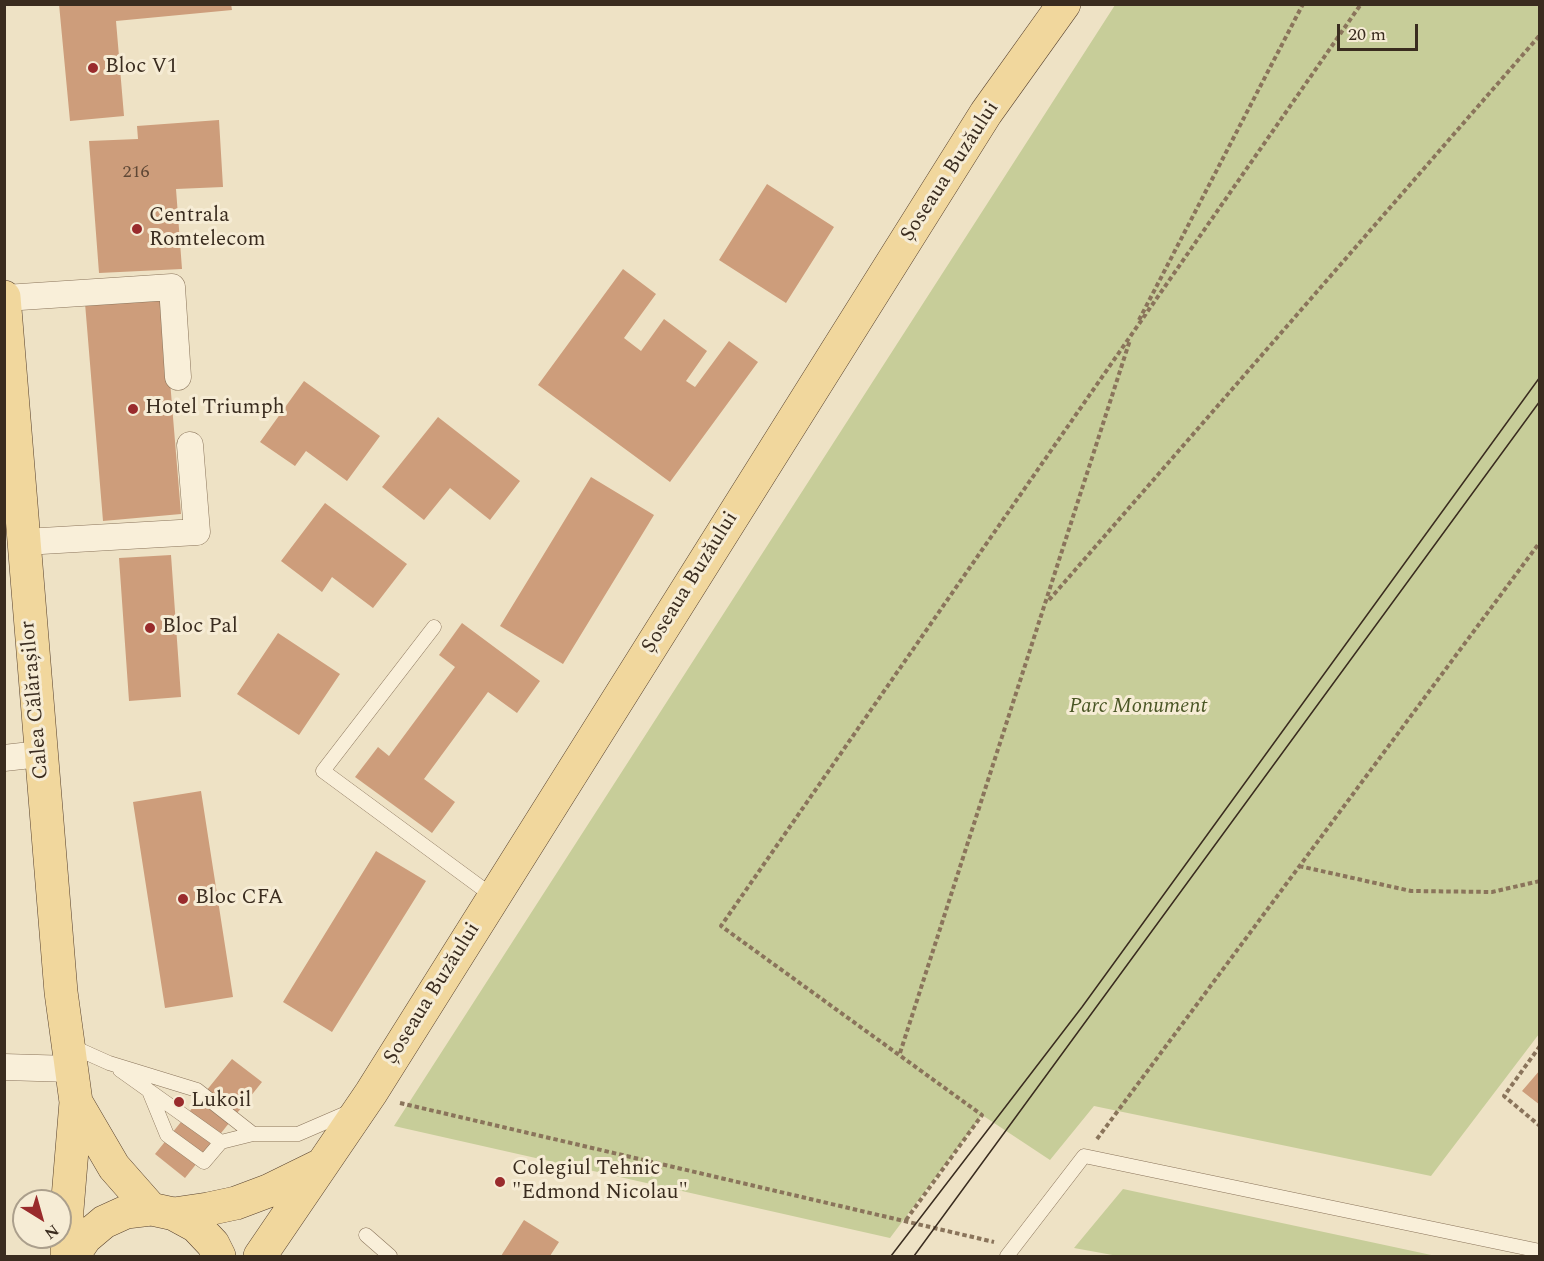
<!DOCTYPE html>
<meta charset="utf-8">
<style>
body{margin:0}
#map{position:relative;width:1544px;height:1261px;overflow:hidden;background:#eee2c5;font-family:Spectral,serif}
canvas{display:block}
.frame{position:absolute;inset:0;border:6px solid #3a2c1f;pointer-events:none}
.north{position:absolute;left:12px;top:1189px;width:60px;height:60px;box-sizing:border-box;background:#f6ecd5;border:2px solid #ab9f8c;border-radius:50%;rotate:143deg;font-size:16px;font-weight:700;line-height:24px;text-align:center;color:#3a2c1f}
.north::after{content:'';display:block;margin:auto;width:21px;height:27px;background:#992b2c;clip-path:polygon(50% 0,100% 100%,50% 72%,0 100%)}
.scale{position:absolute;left:1337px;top:24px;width:81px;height:27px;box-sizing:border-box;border:3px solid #3a2c1f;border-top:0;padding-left:8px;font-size:18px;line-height:21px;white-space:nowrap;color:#3a2c1f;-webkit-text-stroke:4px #f6ecd5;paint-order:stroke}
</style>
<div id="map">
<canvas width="1544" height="1261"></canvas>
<div class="frame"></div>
<div class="north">N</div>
<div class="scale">20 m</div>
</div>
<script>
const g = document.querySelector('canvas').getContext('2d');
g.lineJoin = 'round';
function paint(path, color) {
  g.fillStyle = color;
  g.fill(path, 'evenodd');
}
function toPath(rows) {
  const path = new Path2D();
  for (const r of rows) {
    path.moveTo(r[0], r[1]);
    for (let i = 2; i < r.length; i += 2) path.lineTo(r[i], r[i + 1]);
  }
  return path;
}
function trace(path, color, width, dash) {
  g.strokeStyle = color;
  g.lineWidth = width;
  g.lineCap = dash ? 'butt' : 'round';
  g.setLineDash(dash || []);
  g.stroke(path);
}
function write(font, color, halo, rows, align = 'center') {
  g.font = font + ' Spectral,serif';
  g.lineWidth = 6;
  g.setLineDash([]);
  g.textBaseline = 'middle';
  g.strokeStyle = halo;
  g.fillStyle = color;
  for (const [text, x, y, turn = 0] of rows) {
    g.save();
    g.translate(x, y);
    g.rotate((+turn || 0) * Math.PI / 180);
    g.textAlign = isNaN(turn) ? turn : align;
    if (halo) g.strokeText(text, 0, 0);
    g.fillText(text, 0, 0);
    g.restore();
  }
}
const green = toPath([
 [1115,5,1539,5,1539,1034,1431,1176,1094,1106,1050,1160,982,1115,890,1238,394,1126],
 [1123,1189,1436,1256,1118,1256,1074,1248]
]);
const building = toPath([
 [59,4,231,4,232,10,116,21,124,116,70,121],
 [219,120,223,187,176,189,182,269,99,273,89,141,138,139,137,126],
 [767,184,834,227,786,303,719,260],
 [623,269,656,294,624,338,641,351,664,319,707,351,686,381,695,387,729,341,758,362,670,482,538,385],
 [163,296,181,514,103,521,85,303],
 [304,381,380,436,347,481,306,451,295,466,260,442],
 [438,417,520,481,490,520,450,488,424,520,382,487],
 [591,477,654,515,563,664,500,626],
 [325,503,407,564,373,608,332,577,322,592,281,561],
 [171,555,181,697,129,701,119,558],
 [462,623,540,681,517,713,488,692,424,779,455,802,432,833,355,777,378,747,389,756,455,667,439,655],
 [278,633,340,674,299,735,237,694],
 [201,791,233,997,165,1008,133,802],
 [376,851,426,881,332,1032,283,1002],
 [232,1059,262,1082,185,1178,155,1154],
 [1540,1070,1540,1105,1522,1091],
 [524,1220,559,1242,550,1256,501,1256]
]);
const path = toPath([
 [1139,320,1303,4],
 [1049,600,1540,35],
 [1299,866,1411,891,1492,892,1540,881],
 [1540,1046,1504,1096,1540,1126],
 [900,1053,1130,340],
 [400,1103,994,1242],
 [1097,1139,1540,542],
 [906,1220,982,1115,721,926,1361,4]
]);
const lane = toPath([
 [434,627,323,771,494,897],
 [71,1046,109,1063,197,1090,253,1134,298,1134,349,1112],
 [120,1070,221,1142,253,1134],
 [149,1091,167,1135,204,1162,221,1142],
 [366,1235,390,1256],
 [1007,1256,1084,1156,1540,1251]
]);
const street = toPath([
 [5,298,172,287,178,377],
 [24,542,197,532,190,445],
 [4,758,40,754],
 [4,1067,71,1069]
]);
const primary = toPath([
 [4,297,61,992,76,1102,67,1210,67,1256],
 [76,1102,114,1167,151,1209],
 [174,1214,208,1209,236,1203,268,1191,319,1166],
 [73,1256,85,1238,104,1222,126,1212,151,1209,174,1214,196,1226,213,1244,219,1256],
 [260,1256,371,1093,986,113,1064,4]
]);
const tram = toPath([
 [891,1256,1082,1007,1540,377],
 [914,1256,1540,401]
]);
const markers = [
 [93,68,6,"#992b2c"],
 [137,229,6,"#992b2c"],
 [133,409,6,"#992b2c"],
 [150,628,6,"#992b2c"],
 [183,899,6,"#992b2c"],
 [179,1102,6,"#992b2c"],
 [500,1182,6,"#992b2c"]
];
const numberNames = [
 ["216",136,173]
];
const poiNames = [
 ["Bloc V1",105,68],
 ["Centrala",149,217],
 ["Romtelecom",149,241],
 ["Hotel Triumph",145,409],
 ["Bloc Pal",162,628],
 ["Bloc CFA",195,899],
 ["Lukoil",191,1102],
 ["Colegiul Tehnic",512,1170],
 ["\"Edmond Nicolau\"",512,1194]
];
const streetNames = [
 ["Șoseaua Buzăului",951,172,-57],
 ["Șoseaua Buzăului",691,583,-58],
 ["Calea Călărașilor",36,700,-95],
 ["Șoseaua Buzăului",433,994,-58]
];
const parkNames = [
 ["Parc Monument",1138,708]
];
paint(green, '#c7cd99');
paint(building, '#cd9d7b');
trace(lane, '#8a745b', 15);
trace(street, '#8a745b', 27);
trace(primary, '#58422f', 34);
trace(path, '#8a745b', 4, [4.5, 3]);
trace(lane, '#f9efd9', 14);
trace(street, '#f9efd9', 26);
trace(primary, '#f1d79d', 33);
trace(tram, '#3a2c1f', 1.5);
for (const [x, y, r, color] of markers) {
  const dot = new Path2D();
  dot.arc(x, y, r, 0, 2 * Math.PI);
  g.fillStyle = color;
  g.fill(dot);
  trace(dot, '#f6ecd5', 2);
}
write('18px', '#5f4836', null, numberNames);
write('21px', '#3a2c1f', '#f6ecd5', poiNames, 'left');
write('21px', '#3a2c1f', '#f6ecd5', streetNames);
write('italic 21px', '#4a5625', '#f6ecd5', parkNames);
</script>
